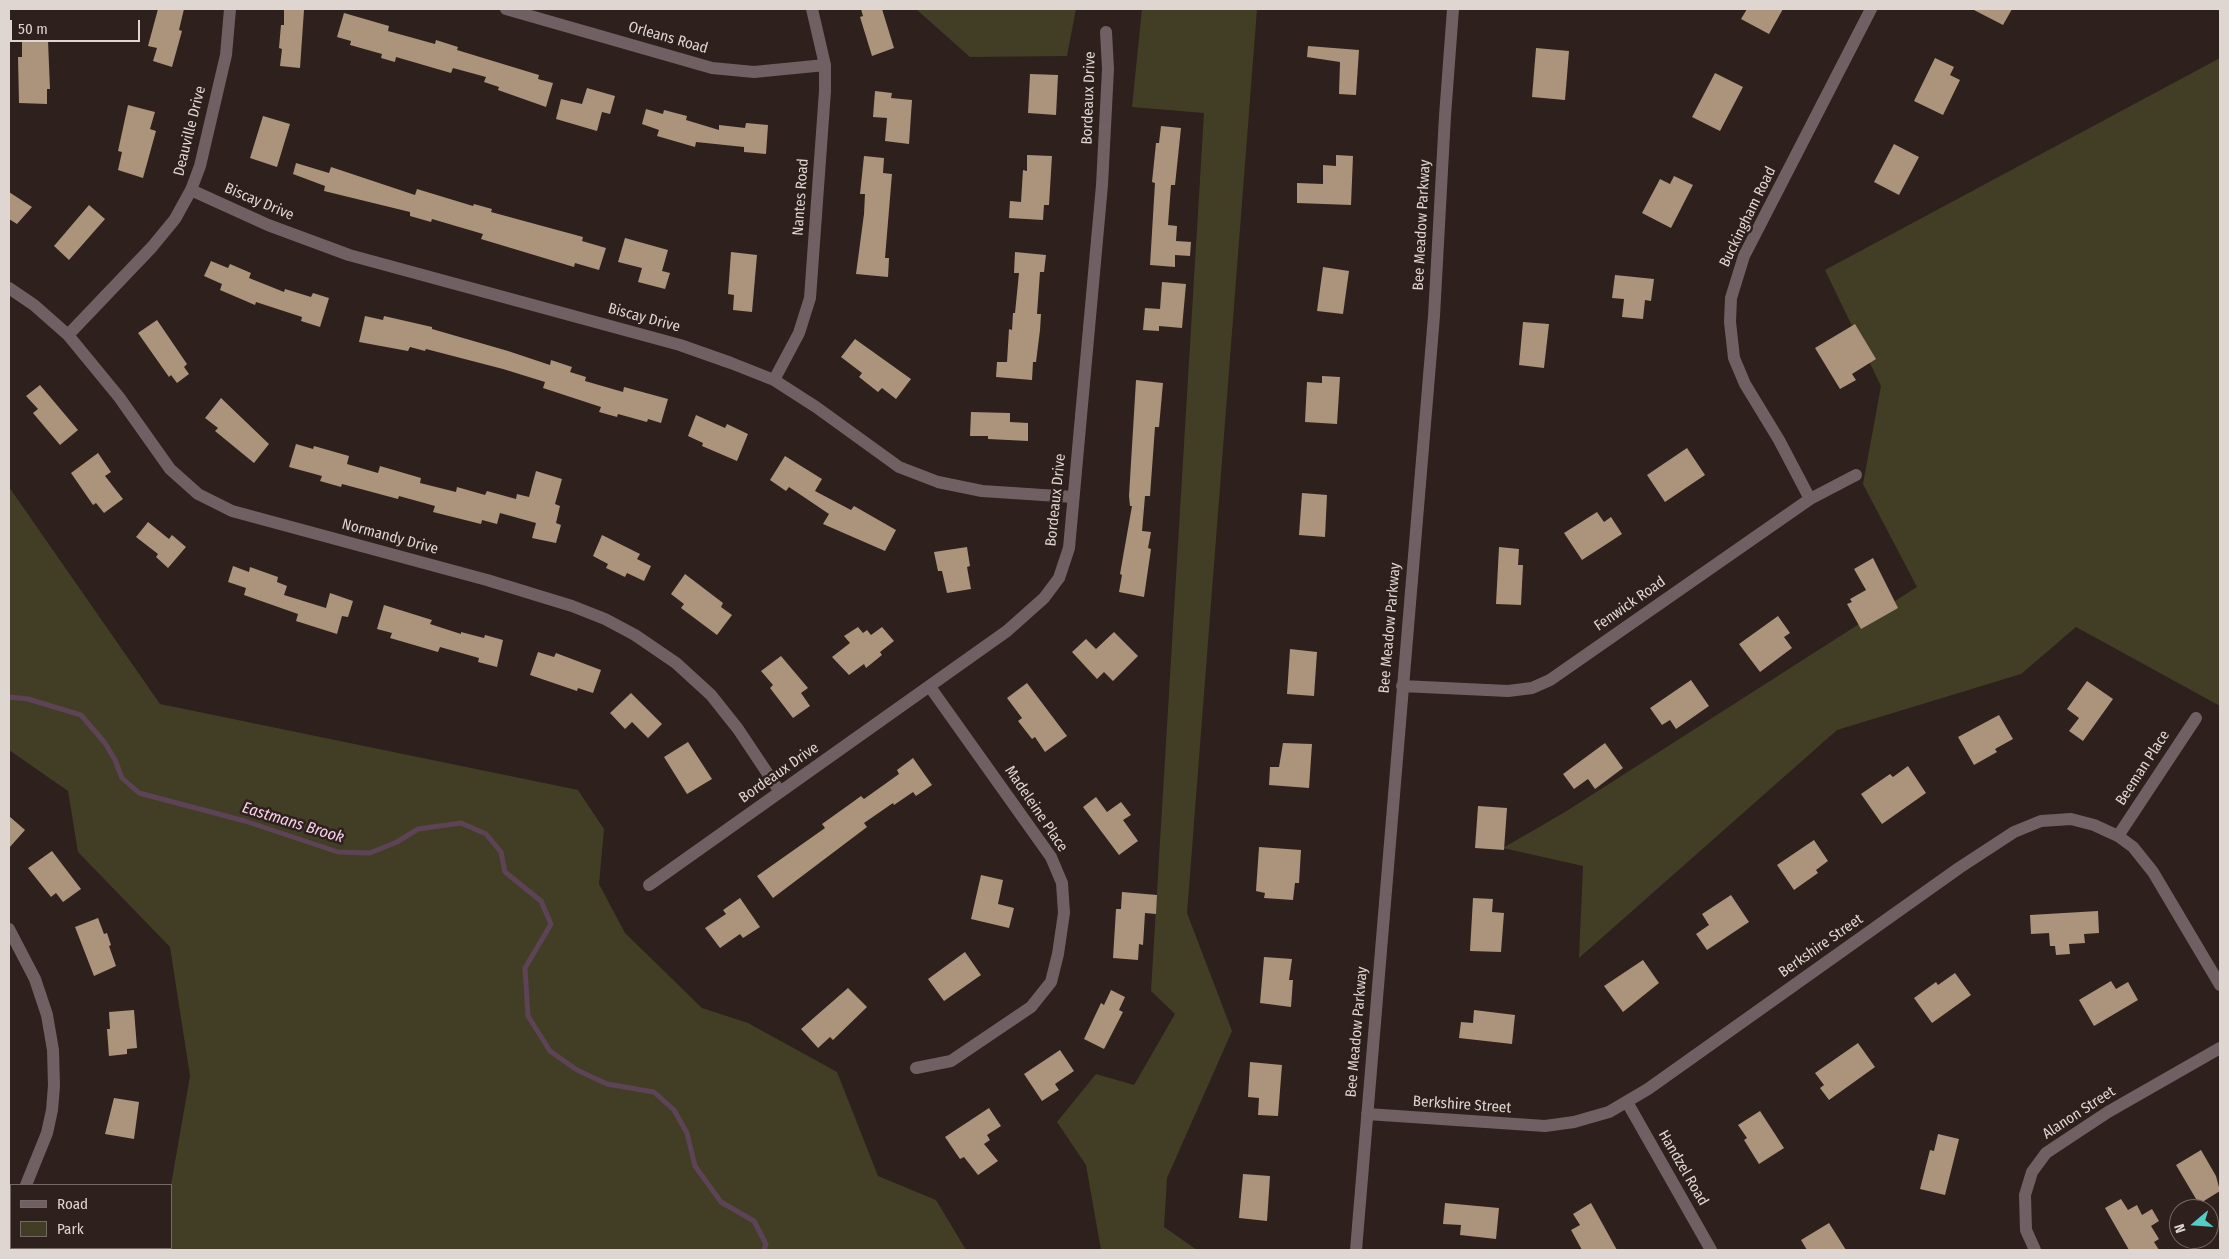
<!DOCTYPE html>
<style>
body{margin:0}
#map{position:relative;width:2229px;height:1259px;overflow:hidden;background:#2e201c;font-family:"Fira Sans Condensed",sans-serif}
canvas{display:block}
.frame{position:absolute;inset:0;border:10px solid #dfd6d2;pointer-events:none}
.legend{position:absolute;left:10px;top:1184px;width:162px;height:65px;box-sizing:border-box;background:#2e201c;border:1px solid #756965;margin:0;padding:6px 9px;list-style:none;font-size:15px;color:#dfd6d2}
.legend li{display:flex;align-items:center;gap:10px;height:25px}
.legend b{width:25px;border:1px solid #756965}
.north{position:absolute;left:2169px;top:1199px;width:50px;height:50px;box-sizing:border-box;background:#2e201c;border:1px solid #756965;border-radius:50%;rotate:252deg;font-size:14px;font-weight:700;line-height:20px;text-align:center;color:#dfd6d2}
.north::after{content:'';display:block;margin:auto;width:18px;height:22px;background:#54cdc6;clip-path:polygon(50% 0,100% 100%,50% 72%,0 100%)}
.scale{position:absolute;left:10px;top:20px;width:130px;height:22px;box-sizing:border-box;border:2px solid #dfd6d2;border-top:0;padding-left:6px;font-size:15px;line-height:18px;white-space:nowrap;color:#dfd6d2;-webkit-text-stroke:4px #2e201c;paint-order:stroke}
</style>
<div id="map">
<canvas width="2229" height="1259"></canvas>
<div class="frame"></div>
<ul class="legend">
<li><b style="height:6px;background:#706063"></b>Road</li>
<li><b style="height:14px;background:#423e25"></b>Park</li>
</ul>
<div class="north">N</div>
<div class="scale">50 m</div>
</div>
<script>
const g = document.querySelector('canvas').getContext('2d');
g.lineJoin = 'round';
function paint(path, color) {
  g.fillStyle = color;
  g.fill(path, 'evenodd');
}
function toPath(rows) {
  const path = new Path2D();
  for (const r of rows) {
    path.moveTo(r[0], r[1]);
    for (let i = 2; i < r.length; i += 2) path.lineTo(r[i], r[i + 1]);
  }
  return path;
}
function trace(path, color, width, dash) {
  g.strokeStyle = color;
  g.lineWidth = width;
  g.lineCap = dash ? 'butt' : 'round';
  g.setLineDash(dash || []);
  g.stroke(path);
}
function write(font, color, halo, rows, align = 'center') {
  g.font = font + ' "Fira Sans Condensed",sans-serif';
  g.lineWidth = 5;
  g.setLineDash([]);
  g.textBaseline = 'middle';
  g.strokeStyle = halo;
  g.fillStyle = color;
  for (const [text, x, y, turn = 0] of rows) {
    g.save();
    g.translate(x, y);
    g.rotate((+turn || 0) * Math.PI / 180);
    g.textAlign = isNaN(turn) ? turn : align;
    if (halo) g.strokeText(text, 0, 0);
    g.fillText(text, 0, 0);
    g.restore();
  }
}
const green = toPath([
 [916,9,1076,9,1067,56,970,57],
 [1142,9,1257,9,1187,913,1232,1031,1167,1178,1164,1227,1197,1250,1101,1250,1086,1165,1057,1122,1096,1074,1134,1085,1175,1014,1151,991,1204,113,1132,107],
 [2220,58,2220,706,2076,627,2021,674,1837,730,1579,958,1583,866,1503,848,1565,812,1917,587,1863,484,1881,386,1825,270],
 [9,487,160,704,578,790,604,829,599,884,625,933,702,1008,748,1023,837,1072,878,1176,936,1200,966,1250,142,1250,144,1248,171,1248,171,1185,190,1076,170,947,78,852,68,791,9,750]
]);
const stream = toPath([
 [9,697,28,699,81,715,105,743,115,760,122,778,139,793,245,821,338,852,370,853,397,842,418,829,461,823,486,834,501,852,505,872,541,901,551,924,525,968,528,1016,550,1051,577,1070,607,1084,654,1092,674,1110,687,1133,695,1166,721,1202,754,1221,766,1244,764,1250]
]);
const building = toPath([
 [158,9,184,9,179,30,182,31,172,67,153,61,157,48,148,46],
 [284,9,304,10,300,68,280,66,282,49,279,48,281,25,284,25],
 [861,9,882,9,894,48,872,56,860,17,863,16],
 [1747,9,1783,9,1769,34,1741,19],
 [1972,9,2012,9,2003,25],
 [344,13,389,26,388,31,435,44,436,40,458,47,457,50,539,75,538,79,553,83,546,107,498,90,499,87,484,82,486,77,453,68,451,73,396,57,395,62,381,58,382,54,350,45,351,41,337,37],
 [22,41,48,41,50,89,47,89,47,104,19,103,18,57,22,57],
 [1308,46,1359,50,1356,95,1339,94,1340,62,1307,57],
 [1536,48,1569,51,1565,100,1532,97],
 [1935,58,1954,67,1950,75,1960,80,1943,115,1914,101],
 [1715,73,1743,87,1720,131,1692,117],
 [1030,74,1058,75,1056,115,1028,113],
 [587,88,615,96,610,114,602,112,597,131,556,119,561,99,582,104],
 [875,91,892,93,891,98,912,100,909,144,885,141,887,118,873,117],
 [128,105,155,112,150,129,156,131,143,178,118,170,122,152,118,151],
 [646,109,663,114,664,110,687,116,686,120,719,130,719,125,745,128,746,123,768,125,766,154,744,152,744,147,696,142,695,147,657,136,659,130,642,124],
 [263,116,290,124,277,167,250,158],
 [1161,126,1181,128,1175,185,1171,185,1168,225,1177,226,1176,241,1191,242,1190,256,1175,255,1175,267,1150,265,1155,183,1152,182,1156,143,1159,143],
 [1894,144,1919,157,1899,195,1874,182],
 [1027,155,1052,156,1049,205,1044,205,1043,220,1009,218,1010,201,1021,202,1023,170,1027,171],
 [1336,155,1353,156,1351,205,1297,203,1297,183,1323,184,1323,165,1336,166],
 [864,156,884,158,883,173,892,174,885,258,889,258,888,277,856,274,864,214,865,194,860,194],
 [296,163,329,173,331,167,415,195,417,189,473,206,474,204,492,209,491,212,583,237,582,241,606,248,599,270,575,263,574,267,481,239,483,234,432,219,431,222,410,216,410,212,324,191,325,186,293,174],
 [1674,176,1693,185,1671,228,1642,213,1660,179,1670,184],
 [9,192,32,207,17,224,9,219],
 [89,205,105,219,69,260,54,246],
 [625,238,668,250,662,271,670,273,665,289,638,282,642,268,618,262],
 [731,252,757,255,752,312,733,310,734,295,728,294],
 [1015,252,1046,255,1044,272,1040,272,1037,314,1041,314,1040,330,1036,362,1033,362,1032,380,996,377,997,362,1007,362,1009,329,1012,330,1013,313,1015,313,1019,273,1014,273],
 [211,261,228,268,230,264,251,273,249,278,284,292,285,289,311,297,313,293,329,298,320,327,301,321,302,317,256,302,255,305,220,290,222,284,204,276],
 [1323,267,1349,271,1343,314,1317,311],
 [1615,275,1654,279,1651,301,1645,300,1643,319,1622,317,1624,299,1612,298],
 [1162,282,1186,284,1182,328,1159,326,1159,331,1143,330,1145,308,1160,309],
 [365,316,383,320,384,316,432,327,432,329,508,351,550,365,551,360,572,367,570,372,586,377,585,381,623,392,624,387,668,399,661,423,648,419,647,422,618,414,617,417,599,412,601,407,543,388,545,382,503,369,426,349,425,351,410,347,408,351,359,342],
 [157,320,187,364,184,367,189,374,177,383,171,375,169,377,138,333],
 [1523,322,1549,324,1544,368,1519,365],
 [1855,324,1876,359,1852,374,1856,380,1840,389,1815,348],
 [855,339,911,379,896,399,882,388,878,392,859,377,862,373,841,357],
 [1322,376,1340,377,1337,424,1305,422,1307,382,1322,383],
 [1136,380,1163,383,1159,427,1155,427,1150,496,1145,496,1142,531,1151,532,1148,548,1151,549,1144,597,1119,592,1122,575,1120,574,1132,506,1130,506,1129,496],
 [40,385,78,430,60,445,33,413,38,409,26,396],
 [221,398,269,444,254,463,215,431,218,428,205,418],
 [971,412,1010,413,1010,422,1028,423,1028,441,988,439,988,436,970,436],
 [696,415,725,428,727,424,748,434,737,461,702,446,703,443,688,436],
 [296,444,313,449,314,446,349,456,347,464,378,473,380,466,421,478,420,483,456,492,457,487,485,495,487,491,516,499,517,494,529,497,536,471,562,479,555,504,560,506,556,523,561,525,556,543,532,538,536,523,500,513,497,524,482,520,481,524,433,512,435,506,399,496,398,499,342,484,341,487,320,481,322,476,289,467],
 [1687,448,1705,475,1665,502,1647,475],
 [98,453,111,472,105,476,123,499,104,513,96,503,93,505,71,473],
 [785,456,822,479,815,491,851,510,854,506,896,530,885,551,823,524,829,514,789,487,786,491,770,480],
 [1302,493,1327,495,1325,537,1299,535],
 [1597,512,1604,522,1611,517,1622,534,1582,560,1564,533],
 [148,522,169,539,172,535,186,547,168,568,156,557,158,554,136,537],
 [602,535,640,554,637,559,651,566,644,581,627,573,625,577,606,568,608,564,593,556],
 [967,547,970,566,967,567,971,589,947,593,942,571,938,571,934,552],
 [1499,547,1519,549,1518,565,1523,565,1521,605,1496,604],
 [1873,558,1898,608,1861,629,1847,604,1852,602,1850,599,1866,590,1854,569],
 [233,566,249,572,250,567,278,577,277,582,287,586,284,595,326,608,330,593,353,601,348,617,342,616,337,634,296,621,298,614,244,595,246,588,228,582],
 [685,574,723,603,721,607,732,615,717,635,681,608,684,604,671,594],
 [384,605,432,620,430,624,461,634,461,632,484,638,485,635,503,640,497,667,478,662,479,658,440,647,438,652,390,638,392,633,377,629],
 [1778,616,1790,633,1784,637,1792,648,1760,672,1739,644],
 [858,627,863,633,867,630,871,635,882,627,894,641,880,652,882,655,866,668,864,664,849,675,832,657,850,643,844,636],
 [1114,632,1138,656,1113,681,1104,672,1097,679,1072,652,1086,639,1096,649],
 [1290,649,1317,652,1314,696,1287,694],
 [538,652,554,657,556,653,601,670,593,693,578,688,577,691,530,675],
 [781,656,808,688,801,693,810,706,793,718,770,688,773,685,761,671],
 [1691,680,1709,706,1676,729,1670,720,1662,725,1650,708],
 [2087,681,2113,699,2083,741,2069,731,2079,718,2067,709],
 [1027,683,1067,736,1045,752,1035,737,1032,739,1018,721,1022,718,1007,698],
 [631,693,662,724,648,738,632,722,625,729,610,713],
 [1999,715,2013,739,1995,749,1997,752,1974,765,1958,737],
 [688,742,712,779,687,794,664,757],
 [1283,743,1312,744,1309,788,1269,785,1270,767,1279,767],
 [1605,743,1623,768,1595,789,1588,779,1574,789,1563,774],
 [913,758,932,785,916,796,913,792,894,805,893,803,864,823,867,827,773,898,757,876,825,828,822,824,850,804,861,796,864,799,899,774,897,770],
 [1908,766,1926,793,1882,824,1861,794,1890,774,1893,777],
 [1096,797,1107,812,1121,802,1131,815,1123,820,1138,841,1119,855,1083,807],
 [1478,806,1507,808,1504,850,1475,848],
 [9,816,25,830,9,848],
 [1814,840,1828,861,1816,870,1818,873,1794,890,1777,865],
 [1259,847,1301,850,1299,883,1295,883,1293,900,1264,898,1265,893,1256,891],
 [52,851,81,889,63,902,56,893,51,897,28,868],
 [981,875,1003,880,998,904,1014,908,1009,928,971,919],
 [1122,892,1157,895,1156,914,1145,913,1143,945,1139,944,1138,960,1113,958,1116,909,1121,909],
 [1731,895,1749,922,1707,950,1696,934,1709,925,1702,914],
 [740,898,760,927,743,938,740,934,720,948,705,928,726,914,723,910],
 [1473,898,1493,899,1492,912,1504,913,1501,952,1470,951],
 [2098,911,2099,933,2084,934,2085,943,2069,944,2070,954,2056,955,2055,946,2050,946,2049,933,2031,934,2030,915],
 [98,918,104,934,107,933,111,945,109,946,116,966,94,976,75,927],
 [965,952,981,975,944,1001,928,979],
 [1264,957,1292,959,1289,980,1293,980,1291,1007,1260,1003],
 [1643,960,1659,983,1623,1012,1604,986],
 [1955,973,1971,995,1932,1023,1914,998,1936,982,1938,985],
 [2111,981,2116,989,2128,982,2138,1000,2094,1026,2079,1000],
 [848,988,867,1007,833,1040,830,1037,818,1048,801,1029],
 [1111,990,1125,997,1119,1010,1123,1012,1104,1049,1084,1039,1101,1003,1104,1005],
 [134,1010,137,1048,127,1049,127,1054,109,1056,107,1029,110,1029,109,1012],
 [1474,1010,1515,1015,1512,1044,1459,1038,1461,1022,1473,1023],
 [1858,1043,1875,1067,1829,1100,1820,1088,1824,1085,1815,1073],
 [1060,1050,1074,1071,1055,1084,1059,1090,1042,1101,1024,1074],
 [1250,1062,1282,1065,1278,1116,1258,1115,1259,1098,1248,1097],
 [114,1098,139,1102,134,1139,105,1134],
 [989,1108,1001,1126,987,1135,990,1140,984,1144,998,1161,978,1175,964,1157,960,1159,945,1137],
 [1760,1111,1784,1148,1759,1164,1744,1140,1747,1138,1738,1125],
 [1938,1134,1959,1139,1945,1195,1920,1189,1930,1150,1934,1151],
 [2201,1150,2216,1176,2220,1191,2199,1204,2176,1165],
 [1243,1174,1270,1176,1267,1221,1239,1218],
 [2121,1199,2128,1210,2137,1205,2142,1215,2152,1209,2159,1221,2151,1226,2159,1239,2154,1242,2159,1250,2129,1250,2105,1208],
 [1445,1203,1499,1208,1496,1239,1460,1235,1461,1225,1443,1224],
 [1591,1203,1617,1250,1582,1250,1571,1230,1580,1225,1573,1214],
 [1829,1223,1846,1250,1807,1250,1801,1240]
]);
const minor = toPath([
 [506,9,712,68,754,72,825,65],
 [191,190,268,225,349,255,680,345,731,363,774,380,816,407,899,467,938,482,982,491,1073,497],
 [9,288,34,305,68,335,119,397,170,469,198,494,232,511,487,580,572,606,605,619,635,635,676,663,711,695,738,729,780,792],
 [68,335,152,247,175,219,191,190,200,166,226,55,230,9],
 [774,380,799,333,810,298,825,91,825,65,812,9],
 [1810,499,1779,440,1745,384,1734,358,1730,322,1731,298,1744,256,1871,9],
 [1402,686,1508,691,1532,688,1550,680,1810,499,1856,475],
 [2118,836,2196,718],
 [649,885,1007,631,1044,598,1059,578,1069,548,1102,185,1108,69,1106,32],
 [9,929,35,979,47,1015,53,1050,54,1086,52,1110,47,1133,26,1185],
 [916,1068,951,1061,1031,1007,1051,982,1058,954,1064,913,1062,883,1051,857,930,687],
 [1627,1102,1711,1250],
 [1367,1114,1545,1126,1574,1122,1609,1112,1648,1089,1959,868,2014,832,2041,821,2071,819,2094,825,2118,836,2133,847,2153,872,2220,985],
 [9,1214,11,1210],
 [1356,1250,1434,316,1445,116,1453,9],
 [2035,1250,2026,1230,2025,1195,2032,1172,2046,1153,2108,1112,2220,1048]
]);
const streetNames = [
 ["Orleans Road",668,38,16],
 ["Bordeaux Drive",1089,98,-88],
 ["Deauville Drive",190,131,-76],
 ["Nantes Road",801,197,-86],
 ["Biscay Drive",259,202,23],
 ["Buckingham Road",1748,217,-64],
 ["Bee Meadow Parkway",1422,225,-87],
 ["Biscay Drive",644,318,15],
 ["Bordeaux Drive",1056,500,-84],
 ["Normandy Drive",390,537,15],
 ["Fenwick Road",1630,604,-35],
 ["Bee Meadow Parkway",1390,628,-85],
 ["Beeman Place",2143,768,-57],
 ["Bordeaux Drive",779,773,-35],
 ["Madeleine Place",1036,809,56],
 ["Berkshire Street",1821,946,-35],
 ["Bee Meadow Parkway",1357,1032,-85],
 ["Berkshire Street",1462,1105,4],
 ["Alanon Street",2079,1113,-33],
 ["Handzel Road",1683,1168,60]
];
const waterNames = [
 ["Eastmans Brook",293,823,17]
];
paint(green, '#423e25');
trace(stream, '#5d4355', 5);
paint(building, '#ab947b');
trace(minor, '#706063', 12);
write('15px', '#dfd6d2', '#2e201c', streetNames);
write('italic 16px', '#fad0ed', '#2e201c', waterNames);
</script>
